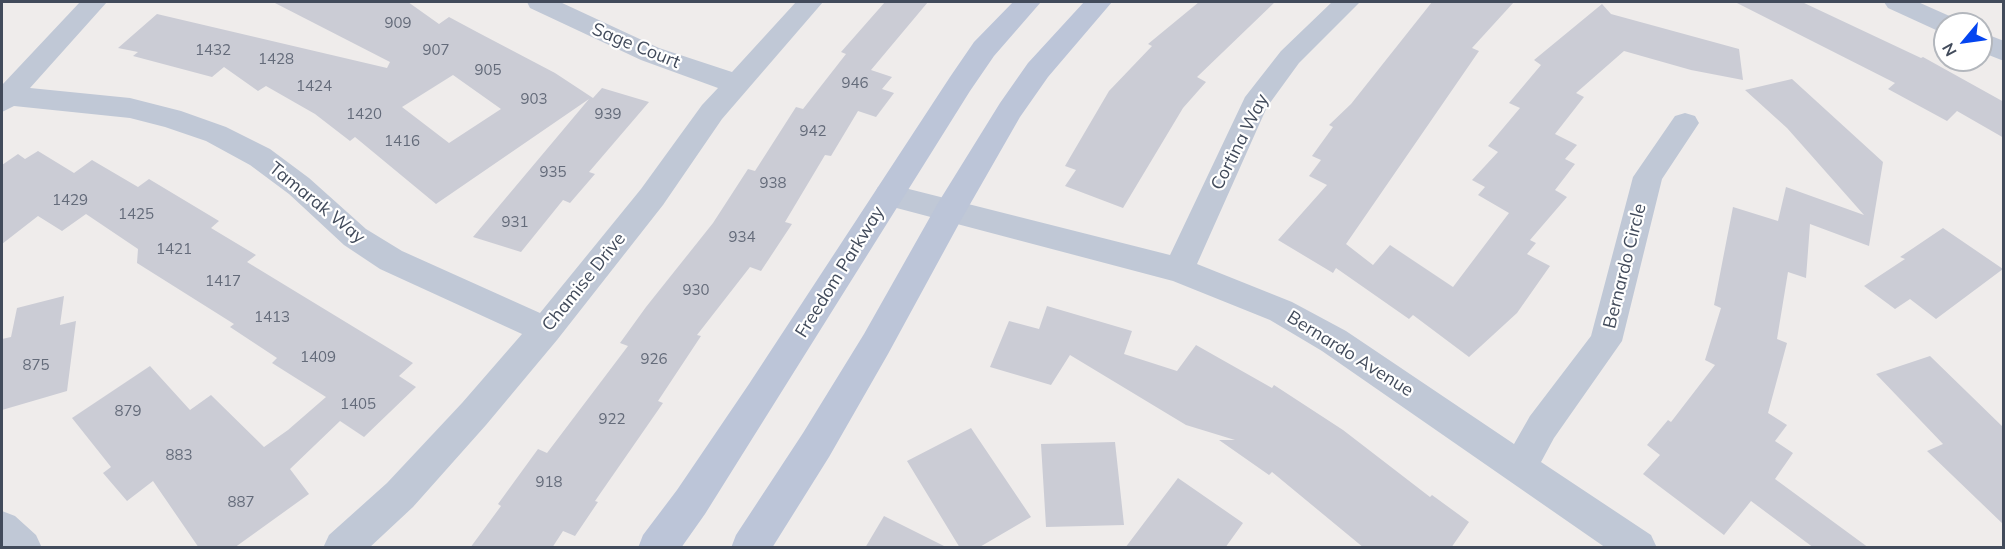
<!DOCTYPE html>
<style>
body{margin:0}
#map{position:relative;width:2005px;height:549px;overflow:hidden;background:#efeceb;font-family:Mulish,sans-serif}
canvas{display:block}
.frame{position:absolute;inset:0;border:3px solid #424b5b;pointer-events:none}
.north{position:absolute;left:1933px;top:12px;width:60px;height:60px;box-sizing:border-box;background:#fff;border:2px solid #b3b7bd;border-radius:50%;rotate:241deg;font-size:16px;font-weight:700;line-height:24px;text-align:center;color:#424b5b}
.north::after{content:'';display:block;margin:auto;width:21px;height:27px;background:#0445f0;clip-path:polygon(50% 0,100% 100%,50% 72%,0 100%)}
</style>
<div id="map">
<canvas width="2005" height="549"></canvas>
<div class="frame"></div>
<div class="north">N</div>
</div>
<script>
const g = document.querySelector('canvas').getContext('2d');
g.lineJoin = 'round';
function paint(path, color) {
  g.fillStyle = color;
  g.fill(path, 'evenodd');
}
function toPath(rows) {
  const path = new Path2D();
  for (const r of rows) {
    path.moveTo(r[0], r[1]);
    for (let i = 2; i < r.length; i += 2) path.lineTo(r[i], r[i + 1]);
  }
  return path;
}
function write(font, color, halo, rows, align = 'center') {
  g.font = font + ' Mulish,sans-serif';
  g.lineWidth = 4.5;
  g.setLineDash([]);
  g.textBaseline = 'middle';
  g.strokeStyle = halo;
  g.fillStyle = color;
  for (const [text, x, y, turn = 0] of rows) {
    g.save();
    g.translate(x, y);
    g.rotate((+turn || 0) * Math.PI / 180);
    g.textAlign = isNaN(turn) ? turn : align;
    if (halo) g.strokeText(text, 0, 0);
    g.fillText(text, 0, 0);
    g.restore();
  }
}
const building = toPath([
 [273,2,408,2,439,24,449,17,477,32,555,73,593,98,602,88,649,102,589,172,595,174,570,203,563,200,521,252,473,237,589,99,436,204,355,137,350,141,315,114,266,86,258,91,224,67,212,77,133,56,138,52,118,48,157,14,387,68,390,62],
 [453,75,501,109,449,143,402,107],
 [885,2,928,2,871,70,892,77,882,89,894,93,876,117,858,111,831,156,825,155,785,222,792,224,761,271,750,267,697,335,701,336,658,401,663,403,595,501,598,502,575,536,563,531,552,548,470,548,501,506,498,504,538,449,547,453,628,346,620,343,646,307,713,223,748,169,755,171,796,107,803,109,846,54,841,52],
 [1199,2,1275,2,1197,77,1206,82,1183,108,1123,208,1065,186,1076,170,1065,166,1109,91,1152,46,1148,44],
 [1432,2,1514,2,1472,48,1479,51,1346,244,1373,265,1390,245,1453,287,1509,213,1478,195,1485,187,1472,180,1498,152,1488,146,1520,108,1509,103,1541,65,1534,60,1602,4,1611,14,1739,49,1743,80,1691,70,1624,51,1576,93,1584,97,1555,134,1577,145,1565,159,1575,164,1555,190,1567,197,1530,240,1536,243,1527,254,1550,266,1517,313,1469,357,1413,315,1409,319,1336,268,1333,273,1278,240,1327,185,1309,176,1321,160,1312,156,1333,127,1329,125,1351,104],
 [1735,2,1802,2,1921,58,1923,57,2004,102,2004,138,1957,111,1947,121,1888,89,1895,83],
 [1792,79,1883,162,1869,246,1810,224,1806,278,1788,272,1777,339,1787,343,1768,413,1787,425,1775,441,1793,453,1775,479,1869,548,1814,548,1751,501,1724,535,1643,474,1660,455,1647,445,1668,420,1671,422,1715,365,1705,360,1721,308,1714,305,1733,207,1778,221,1786,187,1864,215,1787,128,1745,90],
 [38,151,74,173,92,160,138,187,149,179,219,221,211,228,256,255,247,262,413,363,399,376,416,387,364,437,340,421,290,469,309,494,234,548,199,548,153,481,127,501,103,473,111,467,72,418,150,366,190,410,211,395,264,447,288,430,326,397,272,363,277,358,230,327,234,324,137,263,138,249,86,214,62,231,38,216,2,244,2,165,18,154,25,159],
 [1943,228,2003,269,1936,319,1910,299,1895,309,1864,286,1905,259,1900,257],
 [64,296,60,325,76,321,67,391,2,410,2,339,11,337,17,308],
 [1047,306,1132,331,1124,354,1177,371,1196,345,1272,388,1274,385,1343,430,1430,497,1432,495,1469,522,1451,548,1364,548,1272,472,1269,475,1219,440,1235,440,1186,425,1070,355,1051,385,990,367,1009,321,1039,329],
 [1930,356,2004,428,2004,525,1927,451,1943,444,1876,374],
 [971,428,1031,517,978,548,960,548,907,461],
 [1115,442,1124,525,1046,527,1041,444],
 [1178,478,1243,523,1225,548,1125,548],
 [884,516,948,548,865,548]
]);
const minor = toPath([
 [80,2,107,2,30,88,130,98,181,111,226,127,270,149,309,178,366,229,402,251,540,313,641,189,702,105,718,88,641,60,530,8,527,2,560,2,659,48,732,72,796,2,823,2,722,119,663,205,557,340,486,425,413,507,369,548,323,548,329,535,387,483,462,403,522,334,380,269,344,245,289,194,250,165,206,141,165,127,130,118,14,106,2,112,2,85,80,2],
 [1332,2,1360,2,1299,63,1267,107,1197,264,1292,302,1346,331,1514,444,1530,416,1591,336,1633,177,1675,116,1685,113,1695,116,1699,123,1662,179,1622,341,1554,438,1541,462,1651,535,1657,548,1606,548,1322,351,1270,320,1173,281,889,206,878,203,874,195,878,187,889,184,1170,255,1245,97,1281,51,1332,2],
 [1884,2,1918,2,1954,18,1958,24,1945,24,1945,33,1936,30,1888,8,1884,2],
 [1981,32,2004,41,2004,61,1981,52,1981,32],
 [2,511,15,516,36,535,42,548,2,548,2,511]
]);
const secondary = toPath([
 [1013,2,1041,2,994,56,970,91,705,514,681,548,638,548,643,535,677,490,749,384,950,77,974,42,1013,2],
 [1084,2,1112,2,1048,77,1020,117,961,220,888,354,829,457,772,548,731,548,736,535,803,433,864,334,938,203,1000,103,1028,63,1084,2]
]);
const numberNames = [
 ["909",398,23],
 ["1432",213,50],
 ["907",436,50],
 ["1428",276,59],
 ["905",488,70],
 ["946",855,83],
 ["1424",314,86],
 ["903",534,99],
 ["1420",364,114],
 ["939",608,114],
 ["942",813,131],
 ["1416",402,141],
 ["935",553,172],
 ["938",773,183],
 ["1429",70,200],
 ["1425",136,214],
 ["931",515,222],
 ["934",742,237],
 ["1421",174,249],
 ["1417",223,281],
 ["930",696,290],
 ["1413",272,317],
 ["1409",318,357],
 ["926",654,359],
 ["875",36,365],
 ["1405",358,404],
 ["879",128,411],
 ["922",612,419],
 ["883",179,455],
 ["918",549,482],
 ["887",241,502]
];
const streetNames = [
 ["Sage Court",636,46,22],
 ["Cortina Way",1240,142,-63],
 ["Tamarak Way",317,203,39],
 ["Bernardo Circle",1625,266,-76],
 ["Freedom Parkway",840,272,-58],
 ["Chamise Drive",584,282,-51],
 ["Bernardo Avenue",1350,354,32]
];
paint(building, '#cbccd5');
paint(minor, '#c0c8d6');
paint(secondary, '#bcc5d8');
write('15px', '#646b7a', null, numberNames);
write('18px', '#424b5b', '#fff', streetNames);
</script>
